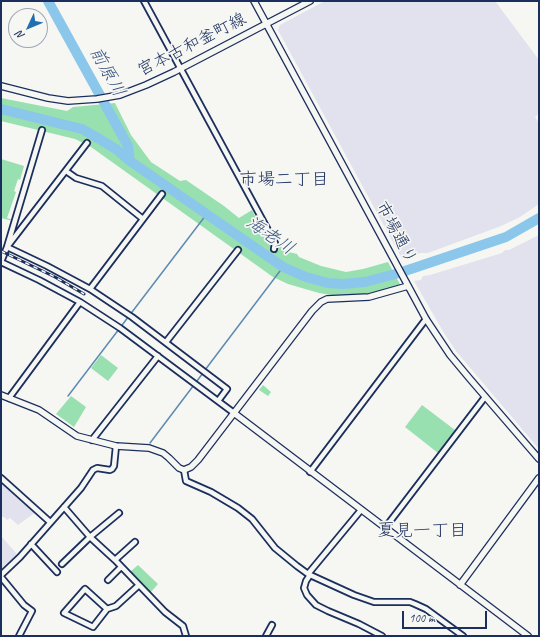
<!DOCTYPE html>
<meta charset="utf-8">
<style>
body{margin:0}
#map{position:relative;width:540px;height:637px;overflow:hidden;background:#f6f6f2;font-family:Caveat,sans-serif}
canvas{display:block}
.frame{position:absolute;inset:0;border:2px solid #1b2f5e;pointer-events:none}
.north{position:absolute;left:8px;top:8px;width:40px;height:40px;box-sizing:border-box;background:#f6f6f2;border:1px solid #9ea6b7;border-radius:50%;rotate:226deg;font-size:11px;font-weight:700;line-height:16px;text-align:center;color:#1b2f5e}
.north::after{content:'';display:block;margin:auto;width:14px;height:18px;background:#1f6fb2;clip-path:polygon(50% 0,100% 100%,50% 72%,0 100%)}
.scale{position:absolute;left:402px;top:611px;width:85px;height:18px;box-sizing:border-box;border:2px solid #1b2f5e;border-top:0;padding-left:5px;font-size:12px;line-height:14px;white-space:nowrap;color:#1b2f5e;-webkit-text-stroke:3px #f6f6f2;paint-order:stroke}
</style>
<div id="map">
<canvas width="540" height="637"></canvas>
<div class="frame"></div>
<div class="north">N</div>
<div class="scale">100 m</div>
</div>
<script>
const g = document.querySelector('canvas').getContext('2d');
g.lineJoin = 'round';
function paint(path, color) {
  g.fillStyle = color;
  g.fill(path, 'evenodd');
}
function toPath(rows) {
  const path = new Path2D();
  for (const r of rows) {
    path.moveTo(r[0], r[1]);
    for (let i = 2; i < r.length; i += 2) path.lineTo(r[i], r[i + 1]);
  }
  return path;
}
function trace(path, color, width, dash) {
  g.strokeStyle = color;
  g.lineWidth = width;
  g.lineCap = dash ? 'butt' : 'round';
  g.setLineDash(dash || []);
  g.stroke(path);
}
function write(font, color, halo, rows, align = 'center') {
  g.font = font + ' Caveat,"Klee One",sans-serif';
  g.lineWidth = 3.5;
  g.setLineDash([]);
  g.textBaseline = 'middle';
  g.strokeStyle = halo;
  g.fillStyle = color;
  for (const [text, x, y, turn = 0] of rows) {
    g.save();
    g.translate(x, y);
    g.rotate((+turn || 0) * Math.PI / 180);
    g.textAlign = isNaN(turn) ? turn : align;
    if (halo) g.strokeText(text, 0, 0);
    g.fillText(text, 0, 0);
    g.restore();
  }
}
const built = toPath([
 [325,1,495,1,539,60,539,113,535,117,539,123,539,204,520,217,501,226,428,253,420,253,412,257,409,257,402,259,278,30,280,25],
 [539,235,539,449,456,351,444,333,414,281,421,280,423,276,430,275,502,253,505,250,509,250],
 [1,483,3,483,36,512,18,525,10,518,7,520,4,517,1,517],
 [1,536,17,554,1,571]
]);
const green = toPath([
 [1,98,67,111,73,107,115,103,131,135,151,162,180,181,186,180,224,206,239,218,252,210,268,243,274,249,276,243,289,252,297,254,299,257,321,266,346,272,363,269,388,262,401,286,361,295,331,295,319,293,288,284,273,277,91,147,75,139,1,121],
 [1,159,24,166,20,180,18,179,14,191,16,192,7,218,13,220,13,221,1,218],
 [101,355,118,368,108,381,91,368],
 [263,385,271,392,268,396,259,390],
 [71,396,86,407,74,427,56,414],
 [422,405,455,430,438,453,405,427],
 [138,565,158,584,150,593,130,572]
]);
const stream = toPath([
 [205,370,283,267],
 [68,396,206,215],
 [150,443,203,373]
]);
const river = toPath([
 [48,1,128,146,130,161],
 [1,109,82,129,91,134,116,149,130,161,283,267,306,277,328,283,343,284,365,282,399,273,506,237,539,218]
]);
const minor = toPath([
 [144,1,275,243,274,249],
 [87,143,7,247,47,266,90,289,132,317,227,389,218,401],
 [66,171,76,178,102,186,143,219],
 [1,262,39,280,80,302,120,328,234,413],
 [1,262,7,247,42,130],
 [90,289,162,194],
 [166,342,238,250],
 [9,398,80,302],
 [92,440,158,356],
 [184,470,186,481,211,492,238,508,252,519,275,548,297,566,308,574,354,595,374,602,410,602,415,604,426,609,463,636],
 [310,472,426,319],
 [1,478,50,522],
 [64,507,90,537,115,560,165,612,183,626,186,636],
 [385,528,485,397],
 [31,544,57,572],
 [115,560,135,542],
 [62,564,90,537,119,513],
 [308,574,361,510],
 [1,575,20,557,81,488,93,470,97,468,110,470,112,469,114,466,116,446],
 [310,575,306,581,304,588,307,595,316,605,328,611,359,624,382,636],
 [1,577,24,605,32,611,19,636],
 [108,580,121,567],
 [107,609,85,589,64,613,93,627,107,609,116,606,139,585],
 [266,636,272,625]
]);
const tertiary = toPath([
 [254,1,426,319,450,355,470,379,539,459],
 [1,86,48,98,68,101,97,99,120,95,146,85,174,72,310,1],
 [1,395,39,410,77,436,116,446,149,448,163,453,169,458,179,468,184,470,191,467,198,460,312,311,321,302,327,299,369,297,408,286],
 [234,413,528,636],
 [460,585,539,478]
]);
const rail = toPath([
 [1,251,55,277,84,294]
]);
const streetNames = [
 ["宮本古和釜町線",192,45,-27],
 ["市場通り",396,233,62]
];
const waterNames = [
 ["前原川",107,72,61],
 ["海老川",270,236,34]
];
const neighbourhoodNames = [
 ["市場二丁目",284,180],
 ["夏見一丁目",422,531]
];
paint(built, '#e2e2ee');
paint(green, '#98e0af');
trace(stream, '#5e8ab3', 1.5);
trace(river, '#8bc6eb', 10);
trace(minor, '#1b2f5e', 8);
trace(tertiary, '#1b2f5e', 8);
trace(minor, '#f6f6f2', 4.5);
trace(tertiary, '#f6f6f2', 5.5);
trace(rail, '#1b2f5e', 3);
trace(rail, '#f6f6f2', 1.5, [4.5]);
write('17px', '#1b2f5e', '#f6f6f2', streetNames);
write('italic 18px', '#375581', '#f6f6f2', waterNames);
write('18px', '#1b2f5e', '#f6f6f2', neighbourhoodNames);
</script>
